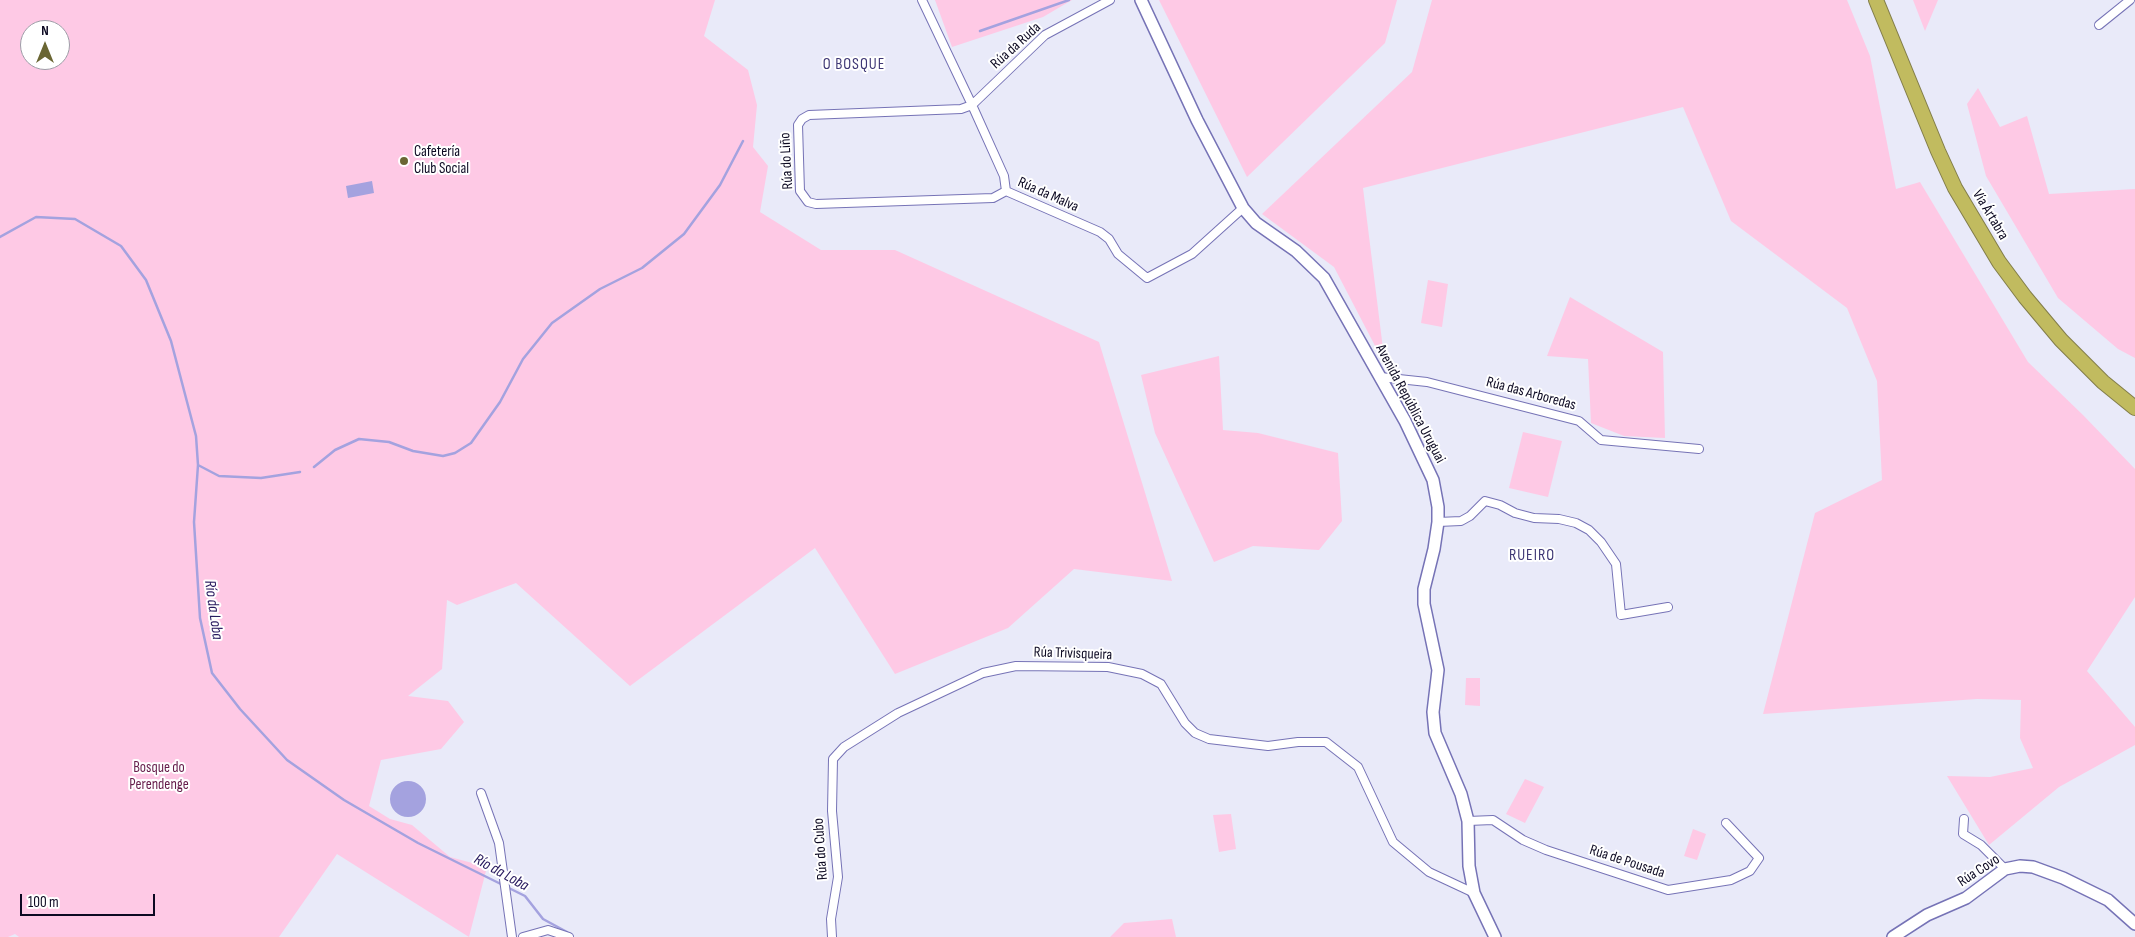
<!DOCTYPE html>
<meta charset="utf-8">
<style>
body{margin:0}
#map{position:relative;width:2135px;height:937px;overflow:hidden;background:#e9eaf9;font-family:"Sofia Sans Condensed",sans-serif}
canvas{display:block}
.north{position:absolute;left:20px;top:20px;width:50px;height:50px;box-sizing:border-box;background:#fff;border:1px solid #9e9da7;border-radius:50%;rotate:0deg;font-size:14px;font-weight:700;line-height:20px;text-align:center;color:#0c0922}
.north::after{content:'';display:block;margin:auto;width:18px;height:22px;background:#6a6633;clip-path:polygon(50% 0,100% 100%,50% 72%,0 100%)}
.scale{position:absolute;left:20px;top:894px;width:135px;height:22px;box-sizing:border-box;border:2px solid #0c0922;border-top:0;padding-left:6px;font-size:15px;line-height:18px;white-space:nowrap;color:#0c0922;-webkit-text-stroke:4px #fff;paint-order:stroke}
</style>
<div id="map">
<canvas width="2135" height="937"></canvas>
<div class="north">N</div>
<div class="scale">100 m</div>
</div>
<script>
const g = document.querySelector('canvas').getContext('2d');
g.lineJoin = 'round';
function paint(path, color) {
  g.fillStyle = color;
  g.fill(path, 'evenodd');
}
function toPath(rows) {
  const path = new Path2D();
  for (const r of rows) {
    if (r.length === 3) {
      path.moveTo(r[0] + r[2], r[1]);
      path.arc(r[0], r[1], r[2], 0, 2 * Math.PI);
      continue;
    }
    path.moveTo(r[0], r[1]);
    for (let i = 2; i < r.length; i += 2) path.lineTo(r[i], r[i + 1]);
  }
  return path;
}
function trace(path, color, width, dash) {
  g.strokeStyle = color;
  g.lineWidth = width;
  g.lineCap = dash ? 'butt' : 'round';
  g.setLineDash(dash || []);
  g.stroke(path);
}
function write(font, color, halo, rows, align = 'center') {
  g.font = font + ' "Sofia Sans Condensed",sans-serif';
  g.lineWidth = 4;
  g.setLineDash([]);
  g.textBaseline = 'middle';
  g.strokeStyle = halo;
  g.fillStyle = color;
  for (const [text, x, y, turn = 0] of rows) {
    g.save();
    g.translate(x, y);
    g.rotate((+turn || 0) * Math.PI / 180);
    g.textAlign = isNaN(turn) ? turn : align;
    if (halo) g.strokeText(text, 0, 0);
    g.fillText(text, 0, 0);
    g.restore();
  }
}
const green = toPath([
 [0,0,715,0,704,36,748,70,757,105,753,147,768,166,760,212,821,250,895,250,1099,342,1172,581,1074,569,1008,628,895,674,815,548,630,686,516,583,457,605,447,600,442,669,408,696,448,701,464,722,441,749,381,760,369,806,390,819,412,825,450,857,487,867,469,937,337,854,279,937,19,937,15,934,8,937,0,937],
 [30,30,60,30,60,60,30,60],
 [935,0,1072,0,1043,17,952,47],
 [1159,0,1397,0,1385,43,1247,177],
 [1432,0,1847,0,1870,56,1896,189,1920,182,2028,362,2083,415,2135,469,2135,597,2087,671,2135,727,2135,745,2059,787,1989,845,1947,776,1990,777,2033,768,2020,738,2021,700,1977,699,1763,714,1815,513,1882,480,1877,381,1847,308,1731,221,1683,107,1363,188,1385,365,1334,267,1262,214,1412,72],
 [1913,0,1938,0,1925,31],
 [1978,88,2000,127,2027,116,2049,194,2135,189,2135,358,2118,349,2058,298,1986,176,1967,104],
 [1428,280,1448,284,1442,327,1421,323],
 [1570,297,1663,352,1665,438,1624,436,1591,423,1588,359,1547,356],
 [1219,356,1223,430,1258,433,1338,453,1342,521,1319,550,1253,546,1214,562,1155,433,1141,375],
 [1523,432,1562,441,1548,497,1509,488],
 [1466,678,1480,678,1480,706,1465,705],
 [1525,779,1544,787,1525,823,1506,814],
 [1231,814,1236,849,1219,852,1213,815],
 [1693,829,1706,834,1697,860,1684,856],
 [1172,919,1176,937,1110,937,1124,923]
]);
const water = toPath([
 [372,181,374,193,348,198,346,186],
 [408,799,18]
]);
const stream = toPath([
 [980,31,1069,0],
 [0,237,36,217,75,219,121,246,146,280,171,341,196,436,198,465,194,522,200,618,212,673,240,709,287,760,344,800,418,843,525,896,543,919,567,932],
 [198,465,219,476,261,478,300,472],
 [314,467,335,450,359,439,389,442,413,451,443,456,455,453,471,443,500,402,523,359,552,323,600,289,642,268,684,234,720,185,743,141]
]);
const street = toPath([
 [922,0,972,105,1004,176,1006,191,1100,232,1109,239,1118,254,1147,278,1192,254,1243,208],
 [2099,25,2130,0],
 [1006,191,993,198,816,204,808,202,800,191,798,125,802,119,809,115,961,109,972,105,1045,35,1110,0],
 [1380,377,1427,382,1579,421,1601,440,1699,449],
 [1438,522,1461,521,1470,516,1485,501,1500,505,1515,513,1534,518,1559,519,1576,523,1589,530,1601,542,1616,564,1621,615,1668,607],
 [481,793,499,843,512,937],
 [1964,819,1963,834,1981,845,2005,869],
 [1468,821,1493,820,1523,840,1546,850,1668,890,1731,880,1750,871,1759,858,1726,823],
 [523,937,548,930,569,937],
 [832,937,831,919,838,877,832,811,833,759,844,747,898,713,983,673,1016,666,1108,667,1142,674,1161,684,1185,723,1195,733,1209,739,1268,746,1298,742,1326,742,1358,767,1393,842,1429,872,1474,893]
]);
const secondary = toPath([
 [1141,0,1197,120,1243,208,1256,223,1296,251,1324,278,1405,421,1433,480,1438,507,1438,522,1434,549,1424,589,1424,604,1438,670,1433,712,1435,733,1461,794,1468,821,1469,866,1474,893,1495,937],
 [1893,937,1927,915,1966,898,2005,869,2020,866,2033,867,2063,878,2108,900,2135,924]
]);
const highway = toPath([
 [1876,0,1938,151,1955,188,1999,262,2025,297,2061,340,2103,382,2135,408]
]);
const markers = [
 [404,161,5,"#6a6633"]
];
const streetNames = [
 ["Rúa da Ruda",1016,46,-42],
 ["Rúa do Liño",787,161,-93],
 ["Rúa da Malva",1048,195,24],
 ["Vía Ártabra",1990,215,59],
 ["Rúa das Arboredas",1531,394,15],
 ["Avenida República Uruguai",1410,404,62],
 ["Rúa Trivisqueira",1073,654,2],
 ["Rúa do Cubo",821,849,-94],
 ["Rúa de Pousada",1627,862,18],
 ["Rúa Covo",1979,871,-33]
];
const poiNames = [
 ["Cafetería",414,152],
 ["Club Social",414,169]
];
const parkNames = [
 ["Bosque do",159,768],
 ["Perendenge",159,785]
];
const neighbourhoodNames = [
 ["O BOSQUE",854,65],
 ["RUEIRO",1532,556]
];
const waterNames = [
 ["Río da Loba",213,610,82],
 ["Río da Loba",501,873,29]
];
paint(green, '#fec9e5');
paint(water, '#a4a2df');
trace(stream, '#a4a2df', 2.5);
trace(street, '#7673b6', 10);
trace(secondary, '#7673b6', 14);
trace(highway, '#827d4a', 16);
trace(street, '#fff', 8);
trace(secondary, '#fff', 11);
trace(highway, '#c1bb5f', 14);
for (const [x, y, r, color] of markers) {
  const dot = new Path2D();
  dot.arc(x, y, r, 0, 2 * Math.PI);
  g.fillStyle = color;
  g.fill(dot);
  trace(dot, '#fff', 2);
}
write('15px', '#0c0922', '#fff', streetNames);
write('15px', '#0c0922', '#fff', poiNames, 'left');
write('15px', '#661d4b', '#fff', parkNames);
g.letterSpacing = '1px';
write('16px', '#3e3775', '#fff', neighbourhoodNames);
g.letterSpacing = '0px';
write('italic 16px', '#27195e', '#fff', waterNames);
</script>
